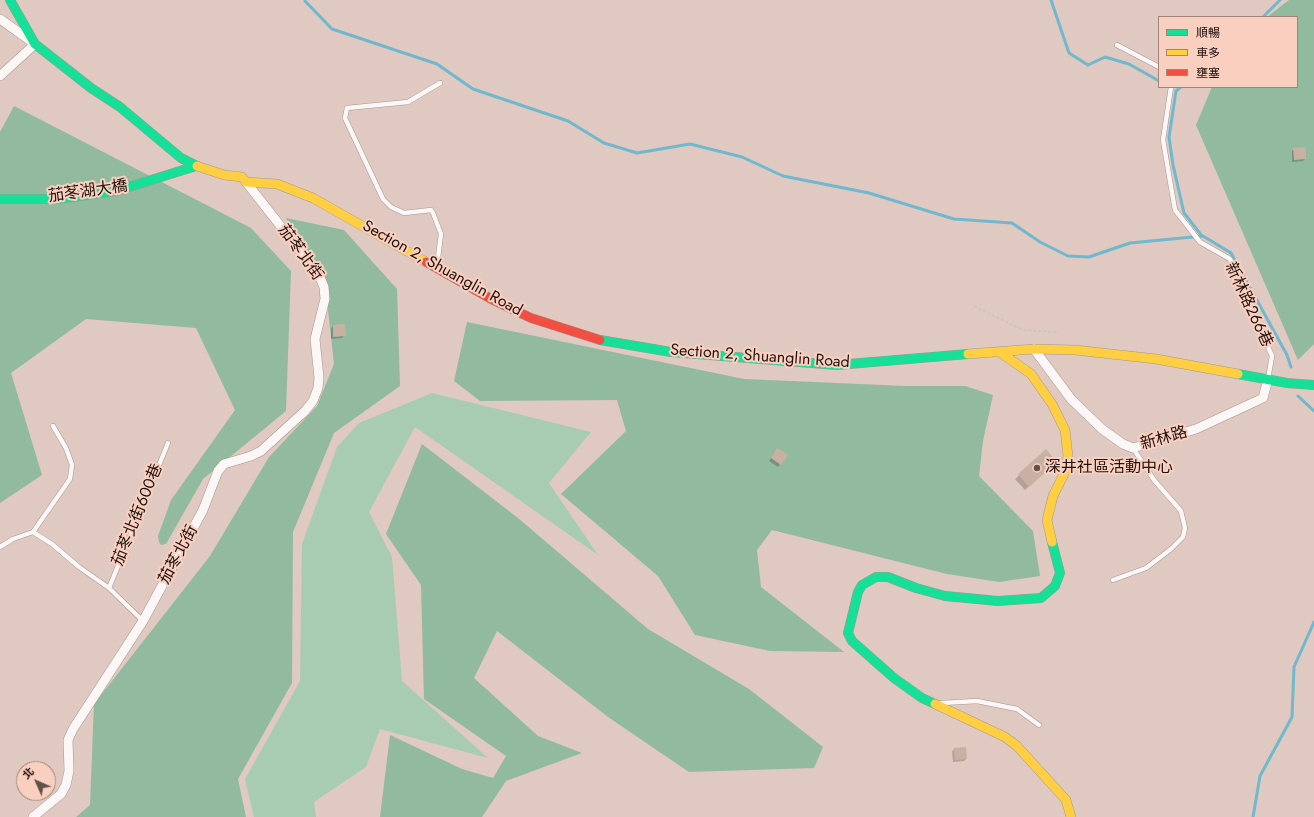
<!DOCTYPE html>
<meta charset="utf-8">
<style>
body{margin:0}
#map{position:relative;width:1314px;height:817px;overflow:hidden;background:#dfc9c1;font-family:Jost,"Noto Sans TC",sans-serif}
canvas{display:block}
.legend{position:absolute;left:1158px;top:16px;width:140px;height:72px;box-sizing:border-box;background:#f9d0c0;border:1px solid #a28478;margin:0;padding:5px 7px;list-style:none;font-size:12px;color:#1f110c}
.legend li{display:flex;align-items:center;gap:8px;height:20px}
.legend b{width:20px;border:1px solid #a28478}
.north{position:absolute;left:16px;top:761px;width:40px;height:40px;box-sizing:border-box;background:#f9d0c0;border:1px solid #a28478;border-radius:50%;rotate:315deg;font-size:11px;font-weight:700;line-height:16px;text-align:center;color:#1f110c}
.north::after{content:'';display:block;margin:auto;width:14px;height:18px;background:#62514b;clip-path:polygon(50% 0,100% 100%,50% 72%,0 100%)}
</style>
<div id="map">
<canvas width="1314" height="817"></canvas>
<ul class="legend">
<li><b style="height:5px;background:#16e098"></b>順暢</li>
<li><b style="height:5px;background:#ffcf43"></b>車多</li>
<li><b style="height:5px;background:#f24e42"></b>壅塞</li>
</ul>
<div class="north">北</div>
</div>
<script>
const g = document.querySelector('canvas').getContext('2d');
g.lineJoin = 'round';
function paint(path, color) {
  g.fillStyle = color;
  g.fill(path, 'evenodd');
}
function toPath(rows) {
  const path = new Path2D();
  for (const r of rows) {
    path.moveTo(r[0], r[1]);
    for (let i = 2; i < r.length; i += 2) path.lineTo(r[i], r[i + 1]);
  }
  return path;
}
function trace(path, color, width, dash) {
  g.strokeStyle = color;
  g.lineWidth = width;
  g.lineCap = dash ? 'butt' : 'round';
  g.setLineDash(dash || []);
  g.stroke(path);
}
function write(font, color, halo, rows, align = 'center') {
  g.font = font + ' Jost,"Noto Sans TC",sans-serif';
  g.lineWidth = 4;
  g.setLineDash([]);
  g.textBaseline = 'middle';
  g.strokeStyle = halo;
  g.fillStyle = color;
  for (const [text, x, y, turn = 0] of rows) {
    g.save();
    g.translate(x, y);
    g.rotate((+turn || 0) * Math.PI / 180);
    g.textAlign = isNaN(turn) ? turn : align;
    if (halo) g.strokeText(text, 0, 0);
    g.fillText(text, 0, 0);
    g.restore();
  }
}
const green = toPath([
 [432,393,591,432,549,483,598,555,415,427,369,512,392,557,402,681,488,758,380,729,366,767,314,802,316,817,254,817,245,779,300,681,302,544,337,447,359,423]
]);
const forest = toPath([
 [1289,0,1314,0,1314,344,1298,360,1196,125,1212,87,1297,87,1297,17,1267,17],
 [14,106,251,228,291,271,286,411,203,479,166,544,161,545,159,542,158,536,171,500,235,410,196,328,86,319,11,373,42,475,0,503,0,132],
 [286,218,344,230,397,289,400,386,334,433,293,532,292,683,238,779,246,817,76,817,90,805,94,704,210,556,269,457,317,406,334,364,325,283],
 [467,322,744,379,906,386,965,386,993,395,983,441,979,476,1033,531,1040,576,999,582,947,574,772,530,757,550,761,587,844,652,770,651,695,635,658,576,561,494,626,431,617,400,480,401,454,381],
 [422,444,518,518,648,629,749,689,823,747,814,768,689,772,608,717,497,631,474,678,538,736,582,753,506,781,482,817,380,817,390,735,462,769,493,778,506,756,424,699,421,585,386,534]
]);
const shadow = toPath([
 [1294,149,1305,159,1303,161,1292,162,1292,151],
 [333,326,344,336,342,338,331,339,331,329],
 [1046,450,1052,465,1025,490,1015,479],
 [775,452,786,455,778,467,769,461],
 [955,749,966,759,964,761,953,762,952,751]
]);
const stream = toPath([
 [1051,0,1069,53,1088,65,1105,57,1129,64,1159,81],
 [305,1,332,29,437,64,473,89,568,121,604,143,637,153,690,144,742,157,783,176,869,193,954,219,1012,223,1040,242,1068,256,1089,257,1130,243,1203,236,1231,253,1287,355,1291,367],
 [1263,17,1280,0],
 [1181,87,1176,91,1169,137,1173,165,1184,213,1202,236],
 [1298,396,1314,411],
 [1253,817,1260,776,1292,717,1294,667,1314,622]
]);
const building = toPath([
 [1306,147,1306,159,1294,160,1293,148],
 [345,324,346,336,333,337,333,325],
 [777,448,788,455,781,465,771,458],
 [1046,449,1057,462,1029,487,1018,474],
 [966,747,967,759,955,760,954,748]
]);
const path = toPath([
 [974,306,1023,330,1057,332]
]);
const lane = toPath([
 [1117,45,1159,67],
 [1171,87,1163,140,1175,210,1200,242,1230,259,1272,356,1268,379],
 [437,266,441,234,433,213,431,210,404,213,391,207,383,199,345,118,347,108,408,102,440,83],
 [33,532,52,544,79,567,109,588,143,621],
 [0,547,13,539,33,532,70,479,72,465,66,448,53,426],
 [1113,580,1146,568,1171,549,1183,537,1185,528,1181,511,1154,480,1133,448],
 [109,588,168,443],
 [942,703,977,701,1017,709,1039,725]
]);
const street = toPath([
 [0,19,35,44,0,76],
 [1034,349,1071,399,1102,429,1123,444,1133,448,1196,429,1263,398,1268,379],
 [33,817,61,794,66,785,69,771,68,740,73,729,143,621,203,510,218,471,224,464,251,456,261,451,305,411,313,401,318,388,319,378,315,339,325,299,324,287,319,275,308,261,246,182]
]);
const fast = toPath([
 [10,0,35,44,91,88,120,107,181,158,197,166],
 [0,199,58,199,116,191,196,166],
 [600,340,671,352,837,365,968,354],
 [1238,374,1287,383,1314,385],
 [935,704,922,698,894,678,852,641,848,633,858,592,862,585,876,577,888,577,916,588,945,596,998,601,1041,598,1055,586,1060,573,1052,542]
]);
const slow = toPath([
 [197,166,224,175,242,177,246,182,277,184,313,198,426,262],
 [1001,353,1031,374,1052,404,1065,430,1068,456,1064,474,1053,496,1047,520,1052,542],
 [968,354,1034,349,1075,350,1156,359,1238,374],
 [935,704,1005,737,1017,746,1066,800,1071,817]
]);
const jam = toPath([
 [426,262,493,300,531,318,600,340]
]);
const markers = [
 [1037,468,4,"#62514b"]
];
const streetNames = [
 ["茄苳湖大橋",88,192,-8],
 ["茄苳北街",300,253,54],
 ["Section 2, Shuanglin Road",442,269,29],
 ["新林路266巷",1248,305,65],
 ["Section 2, Shuanglin Road",760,357,4],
 ["新林路",1164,439,-16],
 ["茄苳北街600巷",138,515,-68],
 ["茄苳北街",179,555,-62]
];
const poiNames = [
 ["深井社區活動中心",1045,468]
];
paint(green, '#a8ccb2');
paint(forest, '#91ba9f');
paint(shadow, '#0003');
trace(stream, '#6fb8cd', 3);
paint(building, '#c8b1a2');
trace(lane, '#a79690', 5.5);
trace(street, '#a79690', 10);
trace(fast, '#a79690', 10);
trace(slow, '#a79690', 10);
trace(jam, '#a79690', 10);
trace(path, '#cbc6c4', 2, [3, 2]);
trace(lane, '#faf7f6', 4.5);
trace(street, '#faf7f6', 9);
trace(fast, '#16e098', 9);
trace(slow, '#ffcf43', 9);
trace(jam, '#f24e42', 9);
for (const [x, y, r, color] of markers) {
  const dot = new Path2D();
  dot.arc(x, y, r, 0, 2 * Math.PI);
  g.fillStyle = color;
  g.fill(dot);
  trace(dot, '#f9d0c0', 1.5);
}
write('16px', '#1f110c', '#f9d0c0', streetNames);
write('16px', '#1f110c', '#f9d0c0', poiNames, 'left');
</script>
